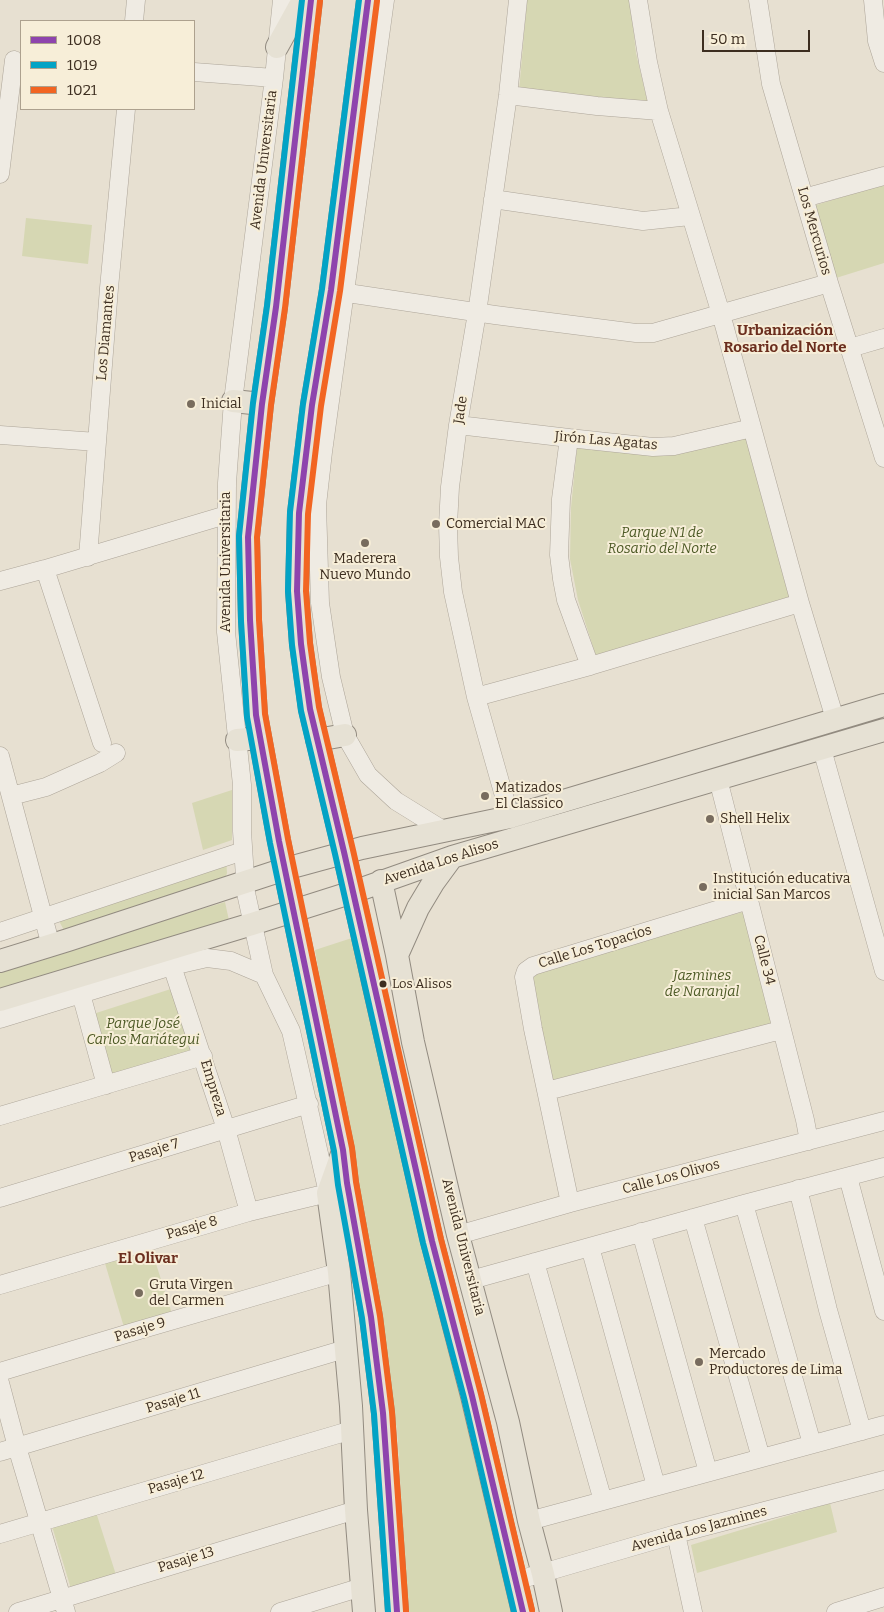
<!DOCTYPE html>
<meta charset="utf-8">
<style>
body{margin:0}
#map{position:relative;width:884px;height:1612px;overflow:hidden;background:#e7e0d1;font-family:Bitter,serif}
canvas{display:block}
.legend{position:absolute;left:20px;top:20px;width:175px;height:90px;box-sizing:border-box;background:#f7eed8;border:1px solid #ada18e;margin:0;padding:6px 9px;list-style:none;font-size:15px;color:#3d2e20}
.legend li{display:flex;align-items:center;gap:10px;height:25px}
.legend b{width:25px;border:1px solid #ada18e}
.scale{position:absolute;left:702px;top:30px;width:108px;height:22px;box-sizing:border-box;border:2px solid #3d2e20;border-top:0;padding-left:6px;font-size:15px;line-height:18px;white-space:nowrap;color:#3d2e20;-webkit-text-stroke:4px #f7eed8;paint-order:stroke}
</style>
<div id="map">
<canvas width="884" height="1612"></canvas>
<ul class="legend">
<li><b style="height:6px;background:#8e44ad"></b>1008</li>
<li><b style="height:6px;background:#03a3c5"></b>1019</li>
<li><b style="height:6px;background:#f26522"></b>1021</li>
</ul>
<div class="scale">50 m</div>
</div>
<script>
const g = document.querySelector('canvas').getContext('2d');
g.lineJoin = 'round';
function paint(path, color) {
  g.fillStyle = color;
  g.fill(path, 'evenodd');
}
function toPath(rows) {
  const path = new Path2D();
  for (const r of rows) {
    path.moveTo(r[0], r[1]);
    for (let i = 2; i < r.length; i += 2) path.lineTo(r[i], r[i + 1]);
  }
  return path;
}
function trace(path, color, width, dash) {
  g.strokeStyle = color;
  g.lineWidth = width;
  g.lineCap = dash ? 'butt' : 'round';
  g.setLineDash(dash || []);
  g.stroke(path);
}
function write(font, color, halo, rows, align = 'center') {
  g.font = font + ' Bitter,serif';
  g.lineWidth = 4;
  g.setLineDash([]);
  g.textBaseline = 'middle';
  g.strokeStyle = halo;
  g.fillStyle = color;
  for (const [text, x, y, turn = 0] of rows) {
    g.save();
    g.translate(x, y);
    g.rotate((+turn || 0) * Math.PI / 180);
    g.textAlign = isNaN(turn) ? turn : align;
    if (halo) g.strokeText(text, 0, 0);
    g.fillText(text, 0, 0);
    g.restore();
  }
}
const green = toPath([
 [527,0,630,0,636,53,648,104,519,91],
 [884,184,884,263,836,278,813,206],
 [26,218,92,225,88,264,22,256],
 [748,436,792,596,596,656,578,600,570,559,571,508,577,447],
 [232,790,232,840,203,850,192,803],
 [226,859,227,873,222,888,66,934,59,921],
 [225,902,230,925,0,993,0,970],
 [746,911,773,1025,549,1086,531,980,541,970],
 [358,936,463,1398,511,1612,408,1612,397,1430,315,950],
 [174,988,194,1051,111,1077,93,1014],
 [150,1245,174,1320,126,1334,104,1260],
 [830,1503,837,1532,697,1573,691,1545],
 [95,1509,117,1578,72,1592,51,1523]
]);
const minor = toPath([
 [385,0,323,452,317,505,320,603,331,677,345,735,368,775,396,801,443,830],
 [638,0,648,62,659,111,721,314,800,603,835,719],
 [758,0,771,84,829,283,884,458],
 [873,0,877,41,884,63],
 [134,21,136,0],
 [194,72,274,78],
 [508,95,597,106,659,111],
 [0,174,14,60],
 [804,198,884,176],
 [493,199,643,221,690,216],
 [334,291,495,315,636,333,653,333,829,283],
 [850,348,884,338],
 [458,425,569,438,653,447,674,446,752,428],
 [0,435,97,442],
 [569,438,561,499,559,555,562,579,566,600,590,666],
 [88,557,109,288,126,109],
 [45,569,102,743],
 [0,581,45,569,226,515],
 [476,697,590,666,800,603],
 [822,749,884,971],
 [0,756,51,946],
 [718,779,805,1120,809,1141],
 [11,796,46,787,100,763,116,753],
 [510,817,476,697,453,592,449,557,448,525,450,487,458,425,477,313,508,95,518,0],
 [0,932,243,851],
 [172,966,226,1129,249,1212],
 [264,975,246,893,242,831,242,785,226,632,227,483,233,401,274,78,282,0],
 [81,994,106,1085],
 [0,1019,172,966,207,958,231,961,264,975,291,1031,328,1193,249,1212,0,1285],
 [547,1091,781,1030],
 [0,1116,203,1056],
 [848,1177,884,1311],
 [798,1189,828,1310,862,1431],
 [0,1198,309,1104],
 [570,1203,533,1029,524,977,526,971,533,966,749,900],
 [744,1204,812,1444],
 [693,1218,761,1458],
 [641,1232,708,1472],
 [458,1235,570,1203,884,1121],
 [590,1247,656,1486],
 [535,1262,603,1501],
 [471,1280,744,1204,884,1167],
 [0,1372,126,1334,339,1272],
 [0,1383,17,1447,66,1612],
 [0,1452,345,1349],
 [529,1521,884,1425],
 [0,1534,352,1430],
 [676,1534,693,1612],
 [515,1581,676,1534,884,1480],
 [18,1612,356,1510],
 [280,1612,362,1587],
 [836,1612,884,1597]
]);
const major = toPath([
 [311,0,276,307,262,404,248,537,250,620,256,715,279,841,343,1150,347,1183,371,1317,383,1413,397,1612],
 [368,0,331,290,312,405,299,513,297,591,301,644,310,709,344,852,373,982,432,1241,472,1396,523,1612],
 [277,47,303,0],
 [233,401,262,404],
 [237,740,260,738],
 [317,740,345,735],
 [381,881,397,955,413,1042,458,1235,508,1422,529,1521,543,1574,551,1612],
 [397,955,418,908,433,883,452,857],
 [0,961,68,940,285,869,362,848,510,817,884,705],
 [0,1000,252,924,353,892,452,857,884,730],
 [342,1154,328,1193,339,1272,351,1406,356,1510,364,1612]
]);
const bus1 = toPath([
 [311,0,276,307,262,404,248,537,250,620,256,715,279,841,343,1150,347,1183,371,1317,383,1413,397,1612],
 [368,0,331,290,312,405,299,513,297,591,301,644,310,709,344,852,432,1241,472,1396,523,1612]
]);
const bus2 = toPath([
 [302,0,267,306,253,403,239,536,241,621,247,717,270,843,334,1151,338,1185,362,1318,374,1414,388,1612],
 [359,0,322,289,303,404,290,512,288,591,292,645,301,711,335,854,423,1243,464,1398,514,1612]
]);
const bus3 = toPath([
 [320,1,285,308,271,405,257,537,259,620,265,714,288,839,352,1148,356,1182,380,1316,392,1412,406,1611],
 [377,1,340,291,321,406,308,514,306,591,310,643,319,707,353,850,441,1239,481,1394,532,1610]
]);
const markers = [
 [191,404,5,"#786c5e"],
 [436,524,5,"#786c5e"],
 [365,543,5,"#786c5e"],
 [485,796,5,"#786c5e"],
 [710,819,5,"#786c5e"],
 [703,887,5,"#786c5e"],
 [383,984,4.5,"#3d2e20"],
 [139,1293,5,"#786c5e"],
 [699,1362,5,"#786c5e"]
];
const busNames = [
 ["Los Alisos",392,984]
];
const streetNames = [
 ["Avenida Universitaria",264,160,-83],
 ["Los Mercurios",814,231,74],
 ["Los Diamantes",106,333,-85],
 ["Jade",461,410,-81],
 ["Jirón Las Agatas",606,441,5],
 ["Avenida Universitaria",226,562,-90],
 ["Avenida Los Alisos",441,862,-18],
 ["Calle Los Topacios",595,947,-17],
 ["Calle 34",764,960,76],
 ["Empreza",213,1088,73],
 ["Pasaje 7",154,1151,-17],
 ["Calle Los Olivos",671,1177,-15],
 ["Pasaje 8",192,1228,-16],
 ["Avenida Universitaria",463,1247,76],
 ["Pasaje 9",140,1330,-17],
 ["Pasaje 11",173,1401,-17],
 ["Pasaje 12",176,1482,-16],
 ["Avenida Los Jazmines",699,1529,-15],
 ["Pasaje 13",186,1560,-17]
];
const poiNames = [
 ["Inicial",201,404],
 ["Comercial MAC",446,524],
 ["Maderera",365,559,"center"],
 ["Nuevo Mundo",365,575,"center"],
 ["Matizados",495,788],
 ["El Classico",495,804],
 ["Shell Helix",720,819],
 ["Institución educativa",713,879],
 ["inicial San Marcos",713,895],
 ["Gruta Virgen",149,1285],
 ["del Carmen",149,1301],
 ["Mercado",709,1354],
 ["Productores de Lima",709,1370]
];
const parkNames = [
 ["Parque N1 de",662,533],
 ["Rosario del Norte",662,549],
 ["Jazmines",702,976],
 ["de Naranjal",702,992],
 ["Parque José",143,1024],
 ["Carlos Mariátegui",143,1040]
];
const neighbourhoodNames = [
 ["Urbanización",785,331],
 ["Rosario del Norte",785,348],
 ["El Olivar",148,1259]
];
paint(green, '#d6d7b3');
trace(minor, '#ada599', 19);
trace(major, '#928b80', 24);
trace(minor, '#efebe3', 18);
trace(major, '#e6e1d4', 22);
trace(bus1, '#8e44ad', 6);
trace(bus2, '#03a3c5', 6);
trace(bus3, '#f26522', 6);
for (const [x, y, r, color] of markers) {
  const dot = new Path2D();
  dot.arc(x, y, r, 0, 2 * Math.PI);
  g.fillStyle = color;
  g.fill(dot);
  trace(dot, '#f7eed8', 2);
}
write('13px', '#3d2e20', '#f7eed8', busNames, 'left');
write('14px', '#3d2e20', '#f7eed8', streetNames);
write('14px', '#3d2e20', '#f7eed8', poiNames, 'left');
write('italic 14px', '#4d5a26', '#f7eed8', parkNames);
write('bold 15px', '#6b2e1e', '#f7eed8', neighbourhoodNames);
</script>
